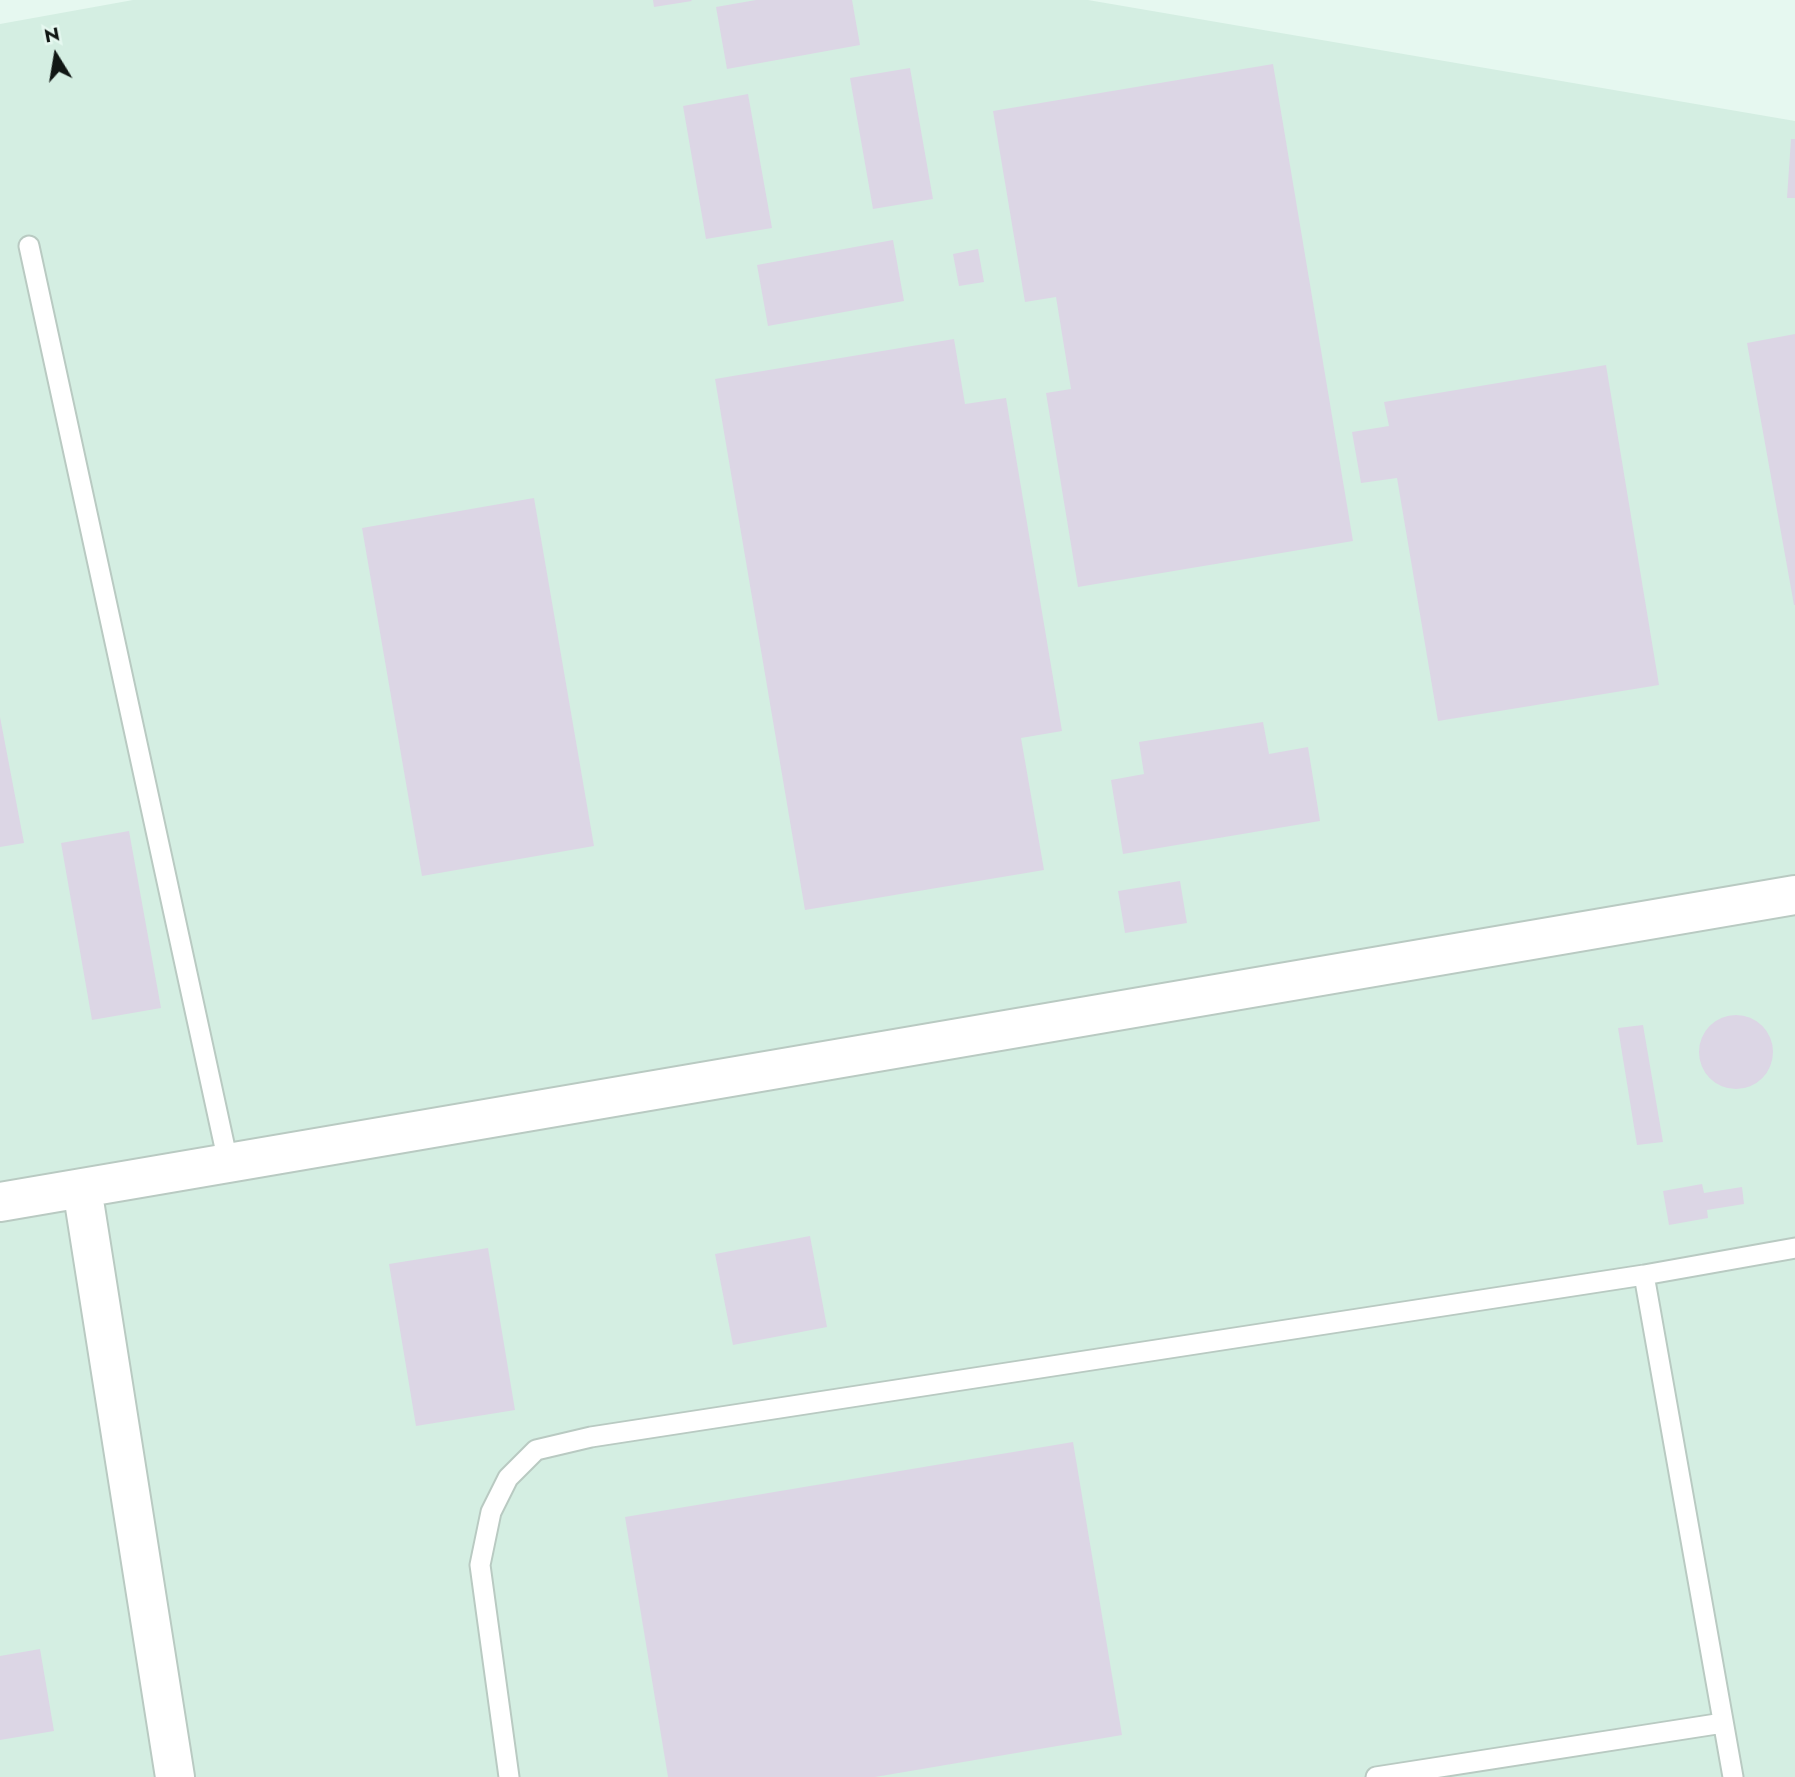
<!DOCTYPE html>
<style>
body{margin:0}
#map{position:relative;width:1795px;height:1777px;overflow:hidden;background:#e6f8f0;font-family:Jost,sans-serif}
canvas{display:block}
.north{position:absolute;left:21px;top:21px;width:70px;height:70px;-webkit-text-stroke:5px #e6f8f0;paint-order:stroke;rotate:349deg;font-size:19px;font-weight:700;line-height:28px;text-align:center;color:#111714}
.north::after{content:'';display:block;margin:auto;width:24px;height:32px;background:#111714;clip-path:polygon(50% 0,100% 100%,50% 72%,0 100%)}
</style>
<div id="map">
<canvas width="1795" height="1777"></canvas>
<div class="north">N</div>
</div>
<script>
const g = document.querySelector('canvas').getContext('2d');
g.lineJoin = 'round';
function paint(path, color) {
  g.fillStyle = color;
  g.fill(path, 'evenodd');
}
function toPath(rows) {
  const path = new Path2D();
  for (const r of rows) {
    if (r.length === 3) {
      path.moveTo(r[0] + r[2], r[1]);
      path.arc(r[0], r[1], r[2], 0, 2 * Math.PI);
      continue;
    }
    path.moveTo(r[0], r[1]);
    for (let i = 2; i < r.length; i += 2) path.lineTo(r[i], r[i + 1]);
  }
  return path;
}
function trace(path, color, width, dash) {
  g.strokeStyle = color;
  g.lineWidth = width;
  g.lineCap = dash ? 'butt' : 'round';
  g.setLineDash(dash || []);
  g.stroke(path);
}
const built = toPath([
 [133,0,1088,0,1795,121,1795,1777,0,1777,0,24]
]);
const building = toPath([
 [653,0,691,0,692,1,654,7],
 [756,0,852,0,860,45,727,69,716,7],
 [1273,64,1353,541,1078,587,1046,393,1071,389,1056,297,1025,302,993,111],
 [910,68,933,199,873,209,850,78],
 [748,94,772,228,706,239,683,106],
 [1791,139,1795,139,1795,198,1787,198],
 [893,240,904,301,768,326,757,265],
 [978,249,984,282,959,286,953,254],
 [1795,334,1795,605,1794,605,1747,343],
 [954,339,965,404,1006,398,1062,731,1021,738,1044,870,805,910,715,379],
 [1606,365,1659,685,1438,721,1397,478,1361,483,1352,432,1389,426,1384,402],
 [534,498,594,846,422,876,362,528],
 [0,717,24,843,0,847],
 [1263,722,1269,754,1308,747,1320,821,1123,854,1111,780,1144,774,1139,742],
 [129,831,161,1008,92,1020,61,843],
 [1180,881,1187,923,1125,933,1118,891],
 [1736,1052,37],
 [1643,1025,1663,1142,1637,1145,1618,1028],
 [1702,1184,1704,1193,1742,1187,1744,1204,1707,1210,1708,1218,1669,1225,1663,1191],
 [810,1236,827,1327,733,1345,715,1254],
 [488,1248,515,1410,416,1426,389,1264],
 [1073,1442,1122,1735,875,1777,668,1777,625,1517],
 [40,1649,54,1731,0,1740,0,1656]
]);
const service = toPath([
 [29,246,228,1162],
 [1644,1275,1733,1777],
 [509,1777,480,1565,491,1512,508,1478,536,1450,591,1437,1644,1275,1795,1248],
 [1376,1777,1723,1723]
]);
const minor = toPath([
 [82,1188,175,1777],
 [0,1202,1795,895]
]);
paint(built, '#d4eee2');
paint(building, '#dcd6e5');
trace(service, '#b9cac2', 23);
trace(minor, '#b9cac2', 42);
trace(service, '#fff', 19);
trace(minor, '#fff', 38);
</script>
